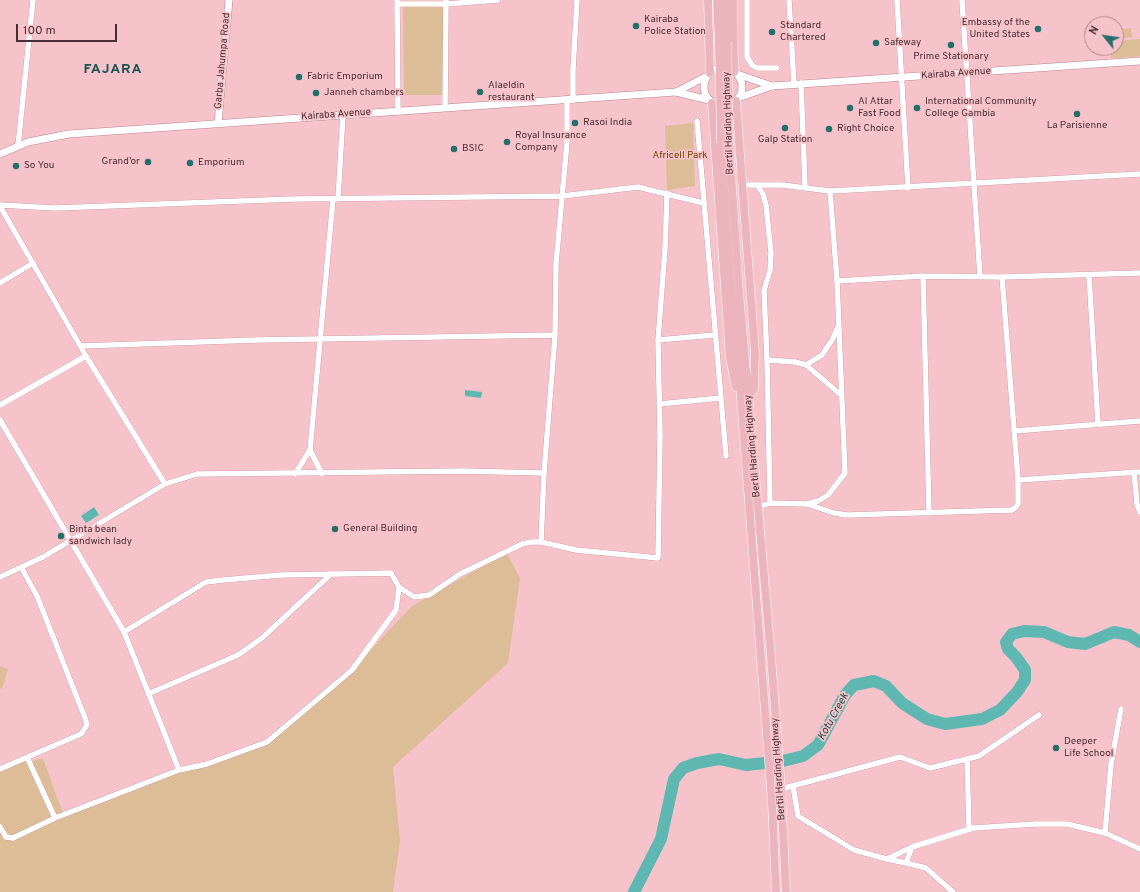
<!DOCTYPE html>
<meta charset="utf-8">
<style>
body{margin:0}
#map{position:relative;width:1140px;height:892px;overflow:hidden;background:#f7c3ca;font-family:Overpass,sans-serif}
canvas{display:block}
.north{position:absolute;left:1084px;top:16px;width:40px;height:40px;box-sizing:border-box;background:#f7c3ca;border:1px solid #b1878d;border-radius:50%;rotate:300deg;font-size:11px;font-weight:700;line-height:16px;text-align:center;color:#482e32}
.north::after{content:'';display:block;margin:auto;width:14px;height:18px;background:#256f6a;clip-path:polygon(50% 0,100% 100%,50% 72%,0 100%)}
.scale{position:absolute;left:16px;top:24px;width:101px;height:18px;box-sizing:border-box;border:2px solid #482e32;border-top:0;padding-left:5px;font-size:12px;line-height:14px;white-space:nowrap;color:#482e32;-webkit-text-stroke:3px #f7c3ca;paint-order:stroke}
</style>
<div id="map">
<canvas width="1140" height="892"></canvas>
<div class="north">N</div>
<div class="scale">100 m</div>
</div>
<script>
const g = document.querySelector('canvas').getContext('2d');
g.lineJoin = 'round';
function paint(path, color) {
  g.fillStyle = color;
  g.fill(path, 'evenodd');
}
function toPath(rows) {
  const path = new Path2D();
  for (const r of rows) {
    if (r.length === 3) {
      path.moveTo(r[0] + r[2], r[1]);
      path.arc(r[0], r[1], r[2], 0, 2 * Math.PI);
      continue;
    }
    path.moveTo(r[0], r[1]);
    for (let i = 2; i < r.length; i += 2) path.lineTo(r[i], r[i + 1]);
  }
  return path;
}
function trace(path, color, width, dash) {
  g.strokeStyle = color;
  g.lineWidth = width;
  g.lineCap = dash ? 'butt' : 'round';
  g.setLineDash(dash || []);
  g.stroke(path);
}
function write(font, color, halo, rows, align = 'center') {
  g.font = font + ' Overpass,sans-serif';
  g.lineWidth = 3.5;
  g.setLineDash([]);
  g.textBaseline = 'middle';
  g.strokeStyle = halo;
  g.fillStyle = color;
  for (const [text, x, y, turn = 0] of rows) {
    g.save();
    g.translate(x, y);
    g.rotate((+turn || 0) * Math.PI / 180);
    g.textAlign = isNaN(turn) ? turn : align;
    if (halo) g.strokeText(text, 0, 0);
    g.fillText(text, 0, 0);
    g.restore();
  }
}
const green = toPath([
 [403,6,443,6,444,95,404,95],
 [1131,28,1132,37,1116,39,1116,30],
 [1140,39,1140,56,1111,58,1110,48,1116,48,1116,41],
 [693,123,695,186,667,190,665,126],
 [507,553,520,578,508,663,393,767,400,841,393,892,0,892,0,769,27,757,30,762,43,758,63,814,267,742,352,670,412,606],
 [0,666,8,669,2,689,0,688]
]);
const water = toPath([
 [465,390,482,392,481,398,465,396],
 [94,507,99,515,86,523,81,516]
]);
const river = toPath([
 [634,892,661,839,674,779,683,768,697,763,719,759,746,765,783,761,803,756,818,745,845,695,854,685,874,681,886,686,902,703,927,719,945,724,982,719,1000,710,1017,692,1025,680,1025,670,1016,657,1008,649,1006,642,1012,634,1024,631,1044,632,1068,642,1085,644,1114,632,1129,635,1140,642]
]);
const minor = toPath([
 [397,0,398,110],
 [747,0,747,57,752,65,757,68,777,68],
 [789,0,794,84],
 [897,0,908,188],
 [962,0,980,277],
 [398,4,446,4,498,0],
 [801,83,805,187],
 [573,100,573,69,577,0],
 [445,108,446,0],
 [697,121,726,456],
 [18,146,33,0],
 [742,185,782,185,830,191,1140,174],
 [757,185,763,194,766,205,771,253,770,271,764,290,767,360,770,503],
 [338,199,343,114],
 [0,205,55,208,294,199,562,196,638,187,703,203],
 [0,206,86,356,165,484],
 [1089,275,1098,424],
 [923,276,929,513],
 [837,281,923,276,1002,277,1140,273],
 [0,283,33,263],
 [658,340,714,335],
 [81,346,257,340,555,335],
 [767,360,795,362,806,365,841,395],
 [806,365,822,355,832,340,838,327],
 [659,404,721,398],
 [0,405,86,356],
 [0,420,124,632,179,770],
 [1014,431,1140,421],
 [310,450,322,474],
 [1134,472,1137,504,1140,512],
 [295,474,310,450,333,199],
 [1018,480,1140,472],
 [807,504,818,501,828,495,845,473,837,281,830,191],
 [758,507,770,503,807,504,834,513,847,515,1012,510,1016,507,1018,504,1018,480,1002,277],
 [541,542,544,473,555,335,556,264,567,142,567,100],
 [0,577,43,557,165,484,197,474,463,471,544,473],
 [124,632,206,582,223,580,281,575,391,573,399,587,414,597,429,595,460,574,522,544,531,542,541,542,576,550,658,558,660,435,658,340,665,249,667,193],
 [148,694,238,655,262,638,331,574],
 [967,759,969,829],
 [0,769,81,734,87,725,85,718,37,596,21,567],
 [793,786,798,816,854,850,887,859,912,847,973,828,1036,824,1067,824,1105,833,1140,849],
 [781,789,900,757,930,768,979,756,1039,715],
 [55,818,179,770,207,764,267,742,352,670,396,610,399,587],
 [0,827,6,837,13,838,55,818,27,757],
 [1105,833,1111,764,1121,709],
 [887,859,906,863,912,847],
 [906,863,926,868,953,892]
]);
const tertiary = toPath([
 [723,87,19],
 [772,86,1140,61],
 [218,123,229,0],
 [0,154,28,142,69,134,676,92]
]);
const secondary = toPath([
 [737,74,772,86],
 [676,92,707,76],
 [676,92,709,100],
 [738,98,772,86]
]);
const primary = toPath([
 [708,0,710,73],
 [717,0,719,42],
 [725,0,727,42],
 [733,0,734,72],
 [736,101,755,353,754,388,749,397],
 [712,103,730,358,736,387],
 [729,142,739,292,771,656,781,789,786,892],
 [721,143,731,293,741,398,772,802,776,892]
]);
const primaryBridge = toPath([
 [719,42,721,143],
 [727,42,729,142]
]);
const markers = [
 [636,26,4,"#256f6a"],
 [1038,29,4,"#256f6a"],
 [772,32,4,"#256f6a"],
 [876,43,4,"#256f6a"],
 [951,45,4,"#256f6a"],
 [299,77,4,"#256f6a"],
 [480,92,4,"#256f6a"],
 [316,93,4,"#256f6a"],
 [850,108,4,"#256f6a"],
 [917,108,4,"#256f6a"],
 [1077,114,4,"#256f6a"],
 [575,123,4,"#256f6a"],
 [785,128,4,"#256f6a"],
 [829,129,4,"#256f6a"],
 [507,142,4,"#256f6a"],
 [454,149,4,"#256f6a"],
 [148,162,4,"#256f6a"],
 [190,163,4,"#256f6a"],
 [16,166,4,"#256f6a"],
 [335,529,4,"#256f6a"],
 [61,536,4,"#256f6a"],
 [1056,748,4,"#256f6a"]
];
const poiNames = [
 ["Kairaba",644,20],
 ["Police Station",644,32],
 ["Embassy of the",1030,23,"right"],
 ["United States",1030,35,"right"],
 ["Standard",780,26],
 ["Chartered",780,38],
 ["Safeway",884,43],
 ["Prime Stationary",951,57,"center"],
 ["Fabric Emporium",307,77],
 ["Alaeldin",488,86],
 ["restaurant",488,98],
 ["Janneh chambers",324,93],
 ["Al Attar",858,102],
 ["Fast Food",858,114],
 ["International Community",925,102],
 ["College Gambia",925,114],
 ["Rasoi India",583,123],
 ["La Parisienne",1077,126,"center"],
 ["Right Choice",837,129],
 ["Royal Insurance",515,136],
 ["Company",515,148],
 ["Galp Station",785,140,"center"],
 ["BSIC",462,149],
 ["Grand’or",140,162,"right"],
 ["Emporium",198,163],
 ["So You",24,166],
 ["General Building",343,529],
 ["Binta bean",69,530],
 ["sandwich lady",69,542],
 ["Deeper",1064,742],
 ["Life School",1064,754]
];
const streetNames = [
 ["Garba Jahumpa Road",223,61,-85],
 ["Kairaba Avenue",956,74,-4],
 ["Kairaba Avenue",336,115,-4],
 ["Bertil Harding Highway",729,123,-92],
 ["Bertil Harding Highway",753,446,-95],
 ["Bertil Harding Highway",779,769,-94]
];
const parkNames = [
 ["Africell Park",680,156]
];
const waterNames = [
 ["Kotu Creek",834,717,-61]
];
const districtNames = [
 ["FAJARA",113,70]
];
paint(green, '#ddbc98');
paint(water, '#5eb8b1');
trace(river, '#5eb8b1', 12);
trace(minor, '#bd818b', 6);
trace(tertiary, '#bd818b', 8);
trace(secondary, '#bd818b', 8);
trace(primary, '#fff', 9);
trace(minor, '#fff', 5.5);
trace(tertiary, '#fff', 7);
trace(secondary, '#fff', 7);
trace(primary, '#ecb5be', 8);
trace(primaryBridge, '#fff', 9, []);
trace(primaryBridge, '#ecb5be', 8);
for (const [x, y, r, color] of markers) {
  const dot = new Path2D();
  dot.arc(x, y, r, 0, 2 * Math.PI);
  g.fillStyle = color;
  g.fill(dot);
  trace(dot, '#f7c3ca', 1.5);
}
write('10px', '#482e32', '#f7c3ca', poiNames, 'left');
write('10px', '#482e32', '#f7c3ca', streetNames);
write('10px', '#704400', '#f7c3ca', parkNames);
write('italic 11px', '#224b48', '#f7c3ca', waterNames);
g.letterSpacing = '1px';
write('bold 14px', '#17534f', '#f7c3ca', districtNames);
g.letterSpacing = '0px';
</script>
